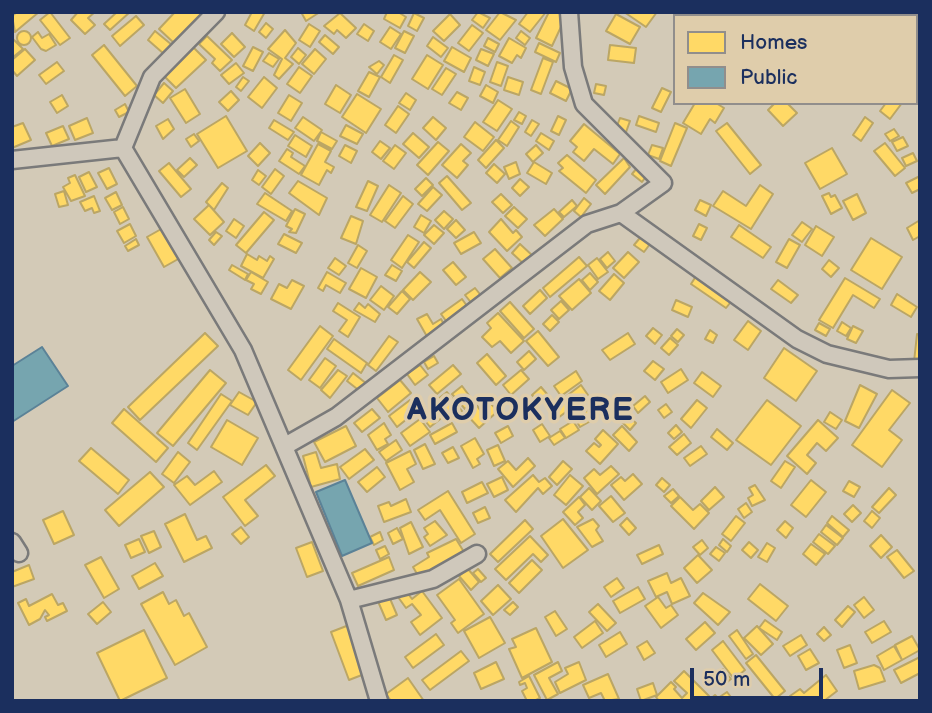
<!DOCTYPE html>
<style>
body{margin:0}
#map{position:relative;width:932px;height:713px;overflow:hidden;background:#d3cab7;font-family:"Balsamiq Sans",sans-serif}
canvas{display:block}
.frame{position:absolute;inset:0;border:14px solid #1b2f5e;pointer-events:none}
.legend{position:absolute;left:673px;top:14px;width:245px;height:91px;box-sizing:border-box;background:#dfcdab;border:2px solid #918e8c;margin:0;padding:9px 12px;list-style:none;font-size:21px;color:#1b2f5e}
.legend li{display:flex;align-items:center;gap:14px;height:35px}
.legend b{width:35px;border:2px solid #918e8c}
.scale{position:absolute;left:690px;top:668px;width:133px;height:32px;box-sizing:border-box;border:4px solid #1b2f5e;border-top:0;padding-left:9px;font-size:21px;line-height:24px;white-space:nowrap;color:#1b2f5e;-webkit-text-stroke:5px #dfcdab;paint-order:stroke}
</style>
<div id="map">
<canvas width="932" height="713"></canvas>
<div class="frame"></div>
<ul class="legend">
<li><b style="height:19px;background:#ffd966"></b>Homes</li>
<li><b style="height:19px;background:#76a5af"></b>Public</li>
</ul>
<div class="scale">50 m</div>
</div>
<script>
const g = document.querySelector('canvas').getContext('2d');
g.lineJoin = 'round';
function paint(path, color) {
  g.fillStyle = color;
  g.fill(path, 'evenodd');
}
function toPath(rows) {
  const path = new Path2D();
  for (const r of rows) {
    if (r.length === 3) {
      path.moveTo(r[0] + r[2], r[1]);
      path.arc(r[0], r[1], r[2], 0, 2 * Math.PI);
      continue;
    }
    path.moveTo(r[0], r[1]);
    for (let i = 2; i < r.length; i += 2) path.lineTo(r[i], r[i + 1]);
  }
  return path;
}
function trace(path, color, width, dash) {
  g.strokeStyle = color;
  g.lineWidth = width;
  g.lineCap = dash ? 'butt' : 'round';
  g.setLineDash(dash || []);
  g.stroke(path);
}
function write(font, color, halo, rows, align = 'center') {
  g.font = font + ' "Balsamiq Sans",sans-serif';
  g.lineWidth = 7;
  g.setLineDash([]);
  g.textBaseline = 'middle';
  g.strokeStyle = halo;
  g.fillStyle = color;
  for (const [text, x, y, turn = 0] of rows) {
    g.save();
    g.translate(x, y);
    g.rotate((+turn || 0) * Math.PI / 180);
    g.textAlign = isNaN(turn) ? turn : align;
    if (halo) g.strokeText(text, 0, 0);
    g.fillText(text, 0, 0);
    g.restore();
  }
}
const homes = toPath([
 [17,12,39,12,15,32,12,16,17,12],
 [50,12,70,38,60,45,40,20,50,12],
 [78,12,95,12,88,18,95,25,85,34,71,20,78,12],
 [117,12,130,12,110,30,104,24,117,12],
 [175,12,204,12,174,43,159,29,175,12],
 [252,12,265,12,254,31,245,25,252,12],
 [301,12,320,12,306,21,301,12],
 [387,12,398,12,406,17,400,28,384,19,387,12],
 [478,12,490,18,483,28,472,20,478,12],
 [500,12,516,20,500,40,486,30,500,12],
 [528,12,546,12,530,32,519,24,528,12],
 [549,12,567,14,552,46,536,38,549,12],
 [624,12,657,12,646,27,624,12],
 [860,12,882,12,884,15,855,16,860,12],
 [340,13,356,28,346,38,337,30,334,34,324,26,340,13],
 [414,13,424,18,417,31,408,26,414,13],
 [450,14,460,25,444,41,433,31,450,14],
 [616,14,640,27,630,44,606,31,616,14],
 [136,16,144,25,120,46,112,36,136,16],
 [266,23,273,29,266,38,259,32,266,23],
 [309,24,320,31,310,47,299,40,309,24],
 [364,24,374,31,368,41,357,34,364,24],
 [472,25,483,33,469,51,458,43,472,25],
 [390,27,401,34,391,49,380,42,390,27],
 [285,30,296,43,285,58,293,64,279,79,274,75,282,59,268,49,285,30],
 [24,38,7],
 [155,31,172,45,164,54,148,40,155,31],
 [404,31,414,36,405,53,395,48,404,31],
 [521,31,530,38,525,45,516,38,521,31],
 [38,32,42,38,49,34,56,45,46,51,41,49,32,37,38,32],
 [232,33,245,47,234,57,221,44,232,33],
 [325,35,339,47,333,54,319,42,325,35],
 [207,36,232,60,220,71,212,63,215,59,199,44,207,36],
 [433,37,448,48,441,57,427,46,433,37],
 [12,38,23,49,12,58,12,38],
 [488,38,499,44,495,52,484,46,488,38],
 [509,38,526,48,521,58,517,55,512,63,499,56,509,38],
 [539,43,560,53,556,62,535,52,539,43],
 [104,45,137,86,125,96,92,55,104,45],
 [610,45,636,48,634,63,608,60,610,45],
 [192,46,206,60,176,88,163,75,192,46],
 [253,47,263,52,253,71,243,66,253,47],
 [452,47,471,58,464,72,444,61,452,47],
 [298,48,306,55,299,64,291,57,298,48],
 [25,49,35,60,17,76,12,70,12,60,25,49],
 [315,49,326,59,314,74,302,64,315,49],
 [481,49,494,54,488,66,476,60,481,49],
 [269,53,279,59,273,67,263,61,269,53],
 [394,55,403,60,390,83,381,77,394,55],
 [427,55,443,65,428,89,412,79,427,55],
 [543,58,553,62,541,94,531,90,543,58],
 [379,61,384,65,377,74,369,67,379,61],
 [57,62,64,71,46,84,39,75,57,62],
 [497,62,508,66,501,86,490,82,497,62],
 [236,63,244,73,229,84,221,75,236,63],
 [299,67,312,76,300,93,287,84,299,67],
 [474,67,485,72,480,85,469,81,474,67],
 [446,68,456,74,442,95,432,89,446,68],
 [369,72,380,77,369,97,358,91,369,72],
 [243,77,249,81,241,91,236,87,243,77],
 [264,77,277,88,262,108,248,97,264,77],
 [508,77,523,82,519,95,504,90,508,77],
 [556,81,572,89,566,101,550,93,556,81],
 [164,83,173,91,163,103,154,95,164,83],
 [596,84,606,86,604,95,594,93,596,84],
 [336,85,351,95,340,113,325,104,336,85],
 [486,85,498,92,493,103,480,96,486,85],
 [662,88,671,92,661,112,652,108,662,88],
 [185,89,200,114,186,123,170,98,185,89],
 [231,91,239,100,228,111,219,102,231,91],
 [457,92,468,98,461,110,449,103,457,92],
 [406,93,416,100,410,110,399,103,406,93],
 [357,94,381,109,366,133,342,117,357,94],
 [62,95,68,106,57,113,50,102,62,95],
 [289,95,302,103,291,121,278,113,289,95],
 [498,100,512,109,497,131,483,122,498,100],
 [695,103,716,103,724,108,715,123,710,119,701,134,683,123,695,103],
 [775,103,787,103,797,113,783,126,768,110,775,103],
 [886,103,902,103,890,119,880,111,886,103],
 [125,104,129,112,119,117,115,110,125,104],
 [398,106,409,114,396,133,385,125,398,106],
 [519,112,526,116,522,124,514,120,519,112],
 [226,116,247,151,218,168,197,134,226,116],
 [558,116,566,120,559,135,551,131,558,116],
 [639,116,659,123,656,132,636,125,639,116],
 [303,117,322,130,314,141,295,128,303,117],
 [433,117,446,128,436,140,423,128,433,117],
 [865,117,873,123,861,141,853,135,865,117],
 [87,118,93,133,75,140,69,126,87,118],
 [620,118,630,121,625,135,615,131,620,118],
 [168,119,174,129,163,139,156,126,168,119],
 [274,120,294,132,288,140,269,128,274,120],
 [532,120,539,124,531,136,525,132,532,120],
 [511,121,519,127,507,146,498,140,511,121],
 [475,122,494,137,483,151,464,137,475,122],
 [23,123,31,140,12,148,12,127,23,123],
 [675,123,687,128,671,166,660,161,675,123],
 [727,123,761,165,750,174,716,131,727,123],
 [584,124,620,154,613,164,594,149,584,161,573,152,577,147,570,141,584,124],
 [346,125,363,134,357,144,340,136,346,125],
 [63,126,69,139,52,146,46,133,63,126],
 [894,129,899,136,890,141,885,134,894,129],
 [321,132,337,141,332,149,317,141,321,132],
 [413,133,429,147,419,158,403,144,413,133],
 [541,133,554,141,549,150,536,141,541,133],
 [194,134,199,141,191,147,186,139,194,134],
 [295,135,312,146,306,157,288,146,295,135],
 [903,137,908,146,897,151,892,142,903,137],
 [496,140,504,148,486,168,478,160,496,140],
 [380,141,390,148,381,159,372,152,380,141],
 [438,142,449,151,428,175,417,165,438,142],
 [260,143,270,153,258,166,248,156,260,143],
 [885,143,905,168,895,176,874,151,885,143],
 [318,144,331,151,325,162,334,167,331,173,327,170,319,185,301,175,318,144],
 [461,144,471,153,463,161,468,165,457,178,442,165,461,144],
 [345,145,357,151,351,163,339,156,345,145],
 [395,145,406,153,394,169,383,161,395,145],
 [536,145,543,153,533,162,526,154,536,145],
 [652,145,663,148,659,159,648,155,652,145],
 [832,148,847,174,820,189,805,163,832,148],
 [287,149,293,153,291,157,305,166,299,174,279,161,287,149],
 [913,153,917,161,906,166,902,158,913,153],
 [567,155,596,180,586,193,559,171,563,168,558,163,567,155],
 [190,158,197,165,184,177,177,170,190,158],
 [624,158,630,167,605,194,596,185,624,158],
 [516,162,520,174,509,179,504,167,516,162],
 [534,162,552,173,546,184,527,173,534,162],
 [169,163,191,189,181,197,159,171,169,163],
 [494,164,505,174,497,183,486,173,494,164],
 [109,168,117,184,107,189,98,173,109,168],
 [637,168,647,175,642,182,632,174,637,168],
 [275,169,284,176,271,194,262,187,275,169],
 [258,170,266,176,259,185,252,180,258,170],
 [89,172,97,187,86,192,79,177,89,172],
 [75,175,85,196,71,201,63,187,70,183,68,178,75,175],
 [447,176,471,203,462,210,439,183,447,176],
 [920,176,920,189,912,193,906,183,920,176],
 [426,178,433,185,422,196,415,189,426,178],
 [520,179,529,187,520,196,512,188,520,179],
 [298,181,327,198,319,215,289,193,298,181],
 [368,181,378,186,367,211,356,207,368,181],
 [222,183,228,188,214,210,206,202,222,183],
 [389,185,401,193,382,222,370,215,389,185],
 [760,185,773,194,751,229,713,206,723,191,746,206,760,185],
 [433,187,442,195,427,211,418,204,433,187],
 [64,191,68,205,59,207,55,194,64,191],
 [116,192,122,205,112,210,105,198,116,192],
 [265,193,292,211,286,221,257,204,265,193],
 [829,193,831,197,835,195,842,208,831,214,822,196,829,193],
 [501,194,512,205,503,213,492,202,501,194],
 [857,194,866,213,853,220,843,201,857,194],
 [94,196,100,211,94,213,92,208,85,211,80,202,94,196],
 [403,196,413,204,395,228,385,221,403,196],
 [584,198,591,204,581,217,574,211,584,198],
 [572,200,577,206,564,217,559,212,572,200],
 [700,200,711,205,706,216,695,210,700,200],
 [209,205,224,222,210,235,194,219,209,205],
 [123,207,129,219,120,224,114,212,123,207],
 [514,207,527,219,518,228,505,216,514,207],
 [295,209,305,214,296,233,289,232,292,229,286,226,295,209],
 [554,209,563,219,545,236,534,225,554,209],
 [444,211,453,219,444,229,435,220,444,211],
 [264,212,274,220,246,253,236,245,264,212],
 [421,215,431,221,424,233,414,227,421,215],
 [351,216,363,221,356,244,341,238,351,216],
 [234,219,244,226,236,238,226,231,234,219],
 [501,219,513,233,516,230,522,237,507,251,489,232,501,219],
 [456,220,465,230,456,238,447,229,456,220],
 [920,220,920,236,913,240,907,228,920,220],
 [802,222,812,229,802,242,792,235,802,222],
 [130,224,136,236,124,243,117,231,130,224],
 [699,224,707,228,701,240,693,236,699,224],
 [434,225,444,233,434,244,424,235,434,225],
 [739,225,771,247,763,258,731,237,739,225],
 [816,226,834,237,822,256,805,245,816,226],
 [163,228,180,258,164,267,147,237,163,228],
 [216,232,222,236,214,245,209,240,216,232],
 [474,232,481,243,461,254,454,243,474,232],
 [644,233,653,240,644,252,634,245,644,233],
 [284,234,302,243,296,253,278,244,284,234],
 [408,235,419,242,402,268,391,260,408,235],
 [871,238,902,257,882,289,851,270,871,238],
 [136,239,139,245,128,251,125,246,136,239],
 [789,239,800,245,787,268,776,262,789,239],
 [424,242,431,248,414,268,407,262,424,242],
 [520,244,534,257,526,266,512,253,520,244],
 [358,245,367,251,357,268,348,263,358,245],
 [495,249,512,268,500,278,483,259,495,249],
 [608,252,615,261,607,268,600,259,608,252],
 [628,252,639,262,624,278,613,268,628,252],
 [247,254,257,260,259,256,267,261,270,256,274,259,263,278,241,266,247,254],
 [579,257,587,266,550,297,543,288,579,257],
 [335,258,346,266,339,275,328,268,335,258],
 [597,258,608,272,598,279,588,265,597,258],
 [829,260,839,268,831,277,822,269,829,260],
 [453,262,466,277,456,285,443,270,453,262],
 [232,265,248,274,245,280,229,270,232,265],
 [392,265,402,271,396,281,385,275,392,265],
 [361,268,377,277,366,298,349,289,361,268],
 [251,272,268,282,261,294,251,289,254,284,246,280,251,272],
 [327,272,346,283,340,293,326,285,323,291,318,288,327,272],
 [420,272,431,282,413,300,403,290,420,272],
 [590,273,598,282,590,290,582,280,590,273],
 [698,273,734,298,726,308,691,284,698,273],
 [614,274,624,283,610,300,599,291,614,274],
 [845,278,880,299,874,308,853,295,833,328,819,320,845,278],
 [579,279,591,293,572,310,559,296,579,279],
 [292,280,304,286,291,309,271,299,279,284,287,288,292,280],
 [778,280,798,295,791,303,771,289,778,280],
 [381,286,394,296,384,310,370,300,381,286],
 [475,288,483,298,473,305,465,295,475,288],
 [540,290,547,298,530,314,523,306,540,290],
 [402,291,410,299,397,314,388,307,402,291],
 [897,294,917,307,911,317,891,305,897,294],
 [462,299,470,310,449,325,441,314,462,299],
 [676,300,692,307,688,317,672,310,676,300],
 [561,301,569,310,559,319,551,310,561,301],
 [510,302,534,329,524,338,500,311,510,302],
 [338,303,360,317,348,337,339,331,347,320,333,311,338,303],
 [359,303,365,308,368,304,380,314,375,322,354,310,359,303],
 [498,313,524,341,511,353,500,341,492,347,482,337,491,328,487,323,498,313],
 [427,314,433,324,441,319,447,330,429,340,417,319,427,314],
 [552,315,559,322,550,331,543,324,552,315],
 [748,321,761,331,748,350,734,340,748,321],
 [842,322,851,328,846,336,837,331,842,322],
 [819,323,830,329,826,336,815,330,819,323],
 [320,326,333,336,301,380,288,370,320,326],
 [853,326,863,331,856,343,847,339,853,326],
 [653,328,662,335,655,344,646,336,653,328],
 [677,329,684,335,678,342,671,336,677,329],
 [710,330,717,335,713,343,705,339,710,330],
 [538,331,559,357,548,366,526,341,538,331],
 [205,333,218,346,140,420,128,407,205,333],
 [628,333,635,344,610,360,602,350,628,333],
 [917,334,920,335,920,363,914,362,917,334],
 [389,336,398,342,376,371,368,365,389,336],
 [670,338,678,345,669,355,661,348,670,338],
 [334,339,367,363,361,373,327,349,334,339],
 [784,348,817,371,796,401,764,378,784,348],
 [529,351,536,359,524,370,517,362,529,351],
 [487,354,506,376,496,385,477,363,487,354],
 [434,356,438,363,428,369,424,362,434,356],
 [325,358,336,366,320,388,309,380,325,358],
 [653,361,664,369,655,380,644,371,653,361],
 [420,365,428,375,415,385,407,374,420,365],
 [453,365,461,374,437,394,429,385,453,365],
 [681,369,688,380,668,393,661,382,681,369],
 [210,370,226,383,173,446,157,433,210,370],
 [338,370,347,376,330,398,321,390,338,370],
 [521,370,529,379,511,395,503,385,521,370],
 [576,371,582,381,561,396,554,386,576,371],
 [702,372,721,386,713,397,694,383,702,372],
 [353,373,367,384,361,392,347,381,353,373],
 [400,380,411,393,388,412,377,398,400,380],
 [581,385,588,395,558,418,551,408,581,385],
 [860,385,877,394,859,428,845,421,860,385],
 [462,386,474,402,465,409,452,394,462,386],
 [541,387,547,394,538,402,532,395,541,387],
 [892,390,910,403,889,430,902,440,882,467,852,445,892,390],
 [239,392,257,402,248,415,230,405,239,392],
 [447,392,462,411,452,418,448,413,430,427,423,418,437,408,433,403,447,392],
 [221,394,232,401,197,450,188,443,221,394],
 [645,396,650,402,638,413,633,406,645,396],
 [410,400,418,410,397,427,389,416,410,400],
 [697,400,707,408,691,428,681,419,697,400],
 [767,400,801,426,771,465,736,440,767,400],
 [489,402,498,411,479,428,466,414,476,404,480,410,489,402],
 [666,404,672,412,664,418,658,410,666,404],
 [124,409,168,448,156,462,112,423,124,409],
 [372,409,380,418,362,432,354,423,372,409],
 [591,409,596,418,580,427,574,417,591,409],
 [830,412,842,420,836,429,824,422,830,412],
 [627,415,636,423,630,430,621,421,627,415],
 [420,419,430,432,410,446,401,433,420,419],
 [227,420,258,438,242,465,211,447,227,420],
 [818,420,838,438,826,451,817,443,807,455,816,463,807,474,787,456,818,420],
 [573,421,579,430,566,438,560,429,573,421],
 [384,423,391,435,385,439,388,444,377,450,368,435,384,423],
 [452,423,457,432,435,444,430,435,452,423],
 [542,424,550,436,540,442,533,430,542,424],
 [676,425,682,432,674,439,668,433,676,425],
 [346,426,356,446,325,462,314,442,346,426],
 [508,426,513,436,501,443,495,433,508,426],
 [622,426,637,442,629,451,613,435,622,426],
 [717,429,733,443,727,450,711,437,717,429],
 [603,430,618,444,600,464,586,451,594,443,599,447,601,445,595,439,603,430],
 [560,431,565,438,554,445,549,438,560,431],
 [684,434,691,443,677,455,669,447,684,434],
 [475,438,484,454,477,459,480,464,473,468,461,446,475,438],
 [396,440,402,450,386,461,379,452,396,440],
 [425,444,435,464,423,469,414,450,425,444],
 [498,445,505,461,494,466,487,450,498,445],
 [701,446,707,454,690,466,684,458,701,446],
 [453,447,459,458,448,463,442,453,453,447],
 [91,448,129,480,118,494,79,461,91,448],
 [365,449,374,460,349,479,340,467,365,449],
 [410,451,416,464,407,469,414,482,400,490,386,463,410,451],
 [178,452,190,462,174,483,162,474,178,452],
 [316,452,321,468,337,464,340,479,311,487,303,456,316,452],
 [528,458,535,466,513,487,498,469,508,461,516,470,528,458],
 [563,461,572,469,557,485,549,477,563,461],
 [785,461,795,467,781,488,771,481,785,461],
 [266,465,275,476,245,500,258,516,245,526,223,497,266,465],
 [611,466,619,474,597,494,584,478,594,469,600,475,611,466],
 [377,467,385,477,367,492,358,482,377,467],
 [214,471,222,482,190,505,174,485,187,476,195,485,214,471],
 [150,472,164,487,119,526,105,510,150,472],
 [633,474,642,484,624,500,611,485,621,477,625,481,633,474],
 [533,475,539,482,545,478,552,486,543,494,538,488,516,512,505,500,533,475],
 [570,475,583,486,566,505,554,495,570,475],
 [502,477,508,490,494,497,487,484,502,477],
 [662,478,670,485,664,492,656,485,662,478],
 [811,480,826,492,806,517,791,505,811,480],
 [849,481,860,487,854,497,843,491,849,481],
 [482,482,488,493,467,503,462,492,482,482],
 [755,485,765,500,752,506,748,498,753,495,749,488,755,485],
 [715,487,724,497,709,510,701,501,715,487],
 [589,488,601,501,592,510,580,497,589,488],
 [889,488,896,495,879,513,872,507,889,488],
 [673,489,679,496,671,503,664,496,673,489],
 [448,491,475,534,461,543,440,510,425,520,418,510,448,491],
 [611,496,625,513,613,522,599,506,611,496],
 [579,497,585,505,578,512,583,518,575,525,563,512,579,497],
 [680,497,693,510,700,504,709,513,694,529,671,506,680,497],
 [406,499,411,512,384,522,378,506,389,502,391,506,406,499],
 [746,503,752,512,744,518,738,509,746,503],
 [853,505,861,513,852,522,844,514,853,505],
 [485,507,490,518,478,523,473,513,485,507],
 [63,511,74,535,54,544,43,520,63,511],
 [872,511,880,518,872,528,864,521,872,511],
 [185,514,197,540,206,536,212,548,184,562,165,524,185,514],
 [736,516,745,523,731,541,722,534,736,516],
 [832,516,849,530,843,537,827,523,832,516],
 [627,518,636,528,629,535,620,525,627,518],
 [563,519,588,550,563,568,541,536,563,519],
 [593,519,599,526,596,530,603,541,592,547,577,527,593,519],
 [525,520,533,529,498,562,490,554,525,520],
 [435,521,447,535,430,546,424,537,428,534,424,528,435,521],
 [785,521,793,528,786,538,777,530,785,521],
 [411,522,423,547,409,554,400,528,411,522],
 [826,525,843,538,837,545,821,532,826,525],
 [241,527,249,537,241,544,232,534,241,527],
 [397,528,403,539,393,544,388,533,397,528],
 [154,531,161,547,149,553,141,536,154,531],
 [380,532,383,540,374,545,370,537,380,532],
 [819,534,835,546,828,554,813,542,819,534],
 [881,535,892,547,881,558,870,546,881,535],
 [530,536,548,555,541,562,533,554,506,580,495,569,530,536],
 [139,539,145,552,131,558,125,545,139,539],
 [456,539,464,552,420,579,413,567,429,557,427,553,456,539],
 [723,539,731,546,727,552,719,545,723,539],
 [702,540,708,548,700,555,693,547,702,540],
 [312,542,323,571,307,577,296,548,312,542],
 [749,542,758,550,751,558,742,550,749,542],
 [767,543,775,548,767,562,758,557,767,543],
 [811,544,825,554,816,565,803,554,811,544],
 [659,545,663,554,642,564,637,555,659,545],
 [385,546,389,554,380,559,376,550,385,546],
 [716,547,725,553,719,561,710,554,716,547],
 [897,550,914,571,904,578,887,557,897,550],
 [698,555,712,570,697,583,684,568,698,555],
 [101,557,119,589,104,598,85,565,101,557],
 [389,557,394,570,358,586,352,573,389,557],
 [532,560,542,570,519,593,509,583,532,560],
 [155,563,163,576,139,589,132,576,155,563],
 [29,565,34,579,12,587,12,572,29,565],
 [468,569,479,582,471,590,459,576,468,569],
 [478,569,486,578,481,582,473,573,478,569],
 [667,573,671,583,681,578,690,596,672,604,667,592,656,597,648,581,667,573],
 [617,578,624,588,611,597,604,587,617,578],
 [459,579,484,614,458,633,451,623,455,620,437,595,459,579],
 [760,584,788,606,776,621,748,599,760,584],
 [498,585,511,599,493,615,481,601,498,585],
 [638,587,645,599,620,613,613,601,638,587],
 [406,591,412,599,422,591,442,618,420,635,411,622,421,615,412,604,406,608,398,597,406,591],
 [163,592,169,604,176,600,184,616,189,613,207,647,175,665,141,604,163,592],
 [703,593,730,612,718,625,694,603,703,593],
 [52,594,58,605,63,603,67,611,47,621,45,617,49,615,45,610,40,619,29,625,18,603,26,599,29,606,52,594],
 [388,594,397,615,386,620,377,599,388,594],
 [658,597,666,608,671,605,678,615,661,628,645,606,658,597],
 [864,597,874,610,864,618,854,605,864,597],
 [103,602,111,612,97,624,88,614,103,602],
 [513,602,518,607,510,615,504,610,513,602],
 [598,604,616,623,607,631,589,612,598,604],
 [848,606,855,612,842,627,835,620,848,606],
 [555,611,567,629,556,636,545,617,555,611],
 [490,617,505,643,479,658,464,631,490,617],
 [765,620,782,632,777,640,759,628,765,620],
 [595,621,603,633,582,648,574,637,595,621],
 [884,621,891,632,872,643,865,632,884,621],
 [705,622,715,633,696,650,686,639,705,622],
 [349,625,367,673,349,680,331,632,349,625],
 [757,626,773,644,761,655,744,638,757,626],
 [824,627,831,635,824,641,817,634,824,627],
 [536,628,552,662,522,678,509,649,516,647,512,639,536,628],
 [144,630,167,678,120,701,97,653,144,630],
 [737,630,753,654,746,659,729,636,737,630],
 [620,632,627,644,606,657,599,645,620,632],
 [436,634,444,645,413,668,405,657,436,634],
 [801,635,807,645,790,656,783,646,801,635],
 [912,636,920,650,902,660,895,645,912,636],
 [647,641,655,653,644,660,637,647,647,641],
 [723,641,745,670,734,679,712,650,723,641],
 [850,645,857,663,844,668,837,650,850,645],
 [894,646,902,660,884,670,877,656,894,646],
 [810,649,819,663,806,670,798,656,810,649],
 [461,651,469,661,430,690,422,680,461,651],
 [756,655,785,691,775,699,746,663,756,655],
 [920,657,920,673,901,683,894,670,920,657],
 [496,662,504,679,481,689,474,673,496,662],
 [558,662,562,671,549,678,558,694,547,700,534,675,558,662],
 [579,662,586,680,560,693,555,682,568,674,565,668,579,662],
 [874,665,880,668,885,681,859,689,854,671,874,665],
 [723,669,731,679,722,686,714,676,723,669],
 [684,671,709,696,704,701,659,701,656,697,671,682,676,687,674,689,682,698,687,693,674,681,684,671],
 [608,674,619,699,605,701,601,693,589,698,583,685,608,674],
 [826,675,837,691,824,701,793,701,790,696,800,689,804,693,826,675],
 [529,676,540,698,534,701,527,701,522,691,527,688,525,683,520,685,519,682,529,676],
 [408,678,424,701,391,701,386,694,408,678],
 [653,683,657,695,641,701,637,689,653,683],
 [727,692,734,701,708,701,715,695,718,698,727,692]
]);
const public = toPath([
 [42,347,68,386,12,422,12,366,42,347],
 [345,480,372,543,342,556,316,492,345,480]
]);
const street = toPath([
 [123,148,243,350,349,600,379,701],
 [123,148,152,77,216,12],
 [12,160,123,148],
 [621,213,797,339,827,354,889,369,920,368],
 [285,446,336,417,587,224,621,213,663,183,584,104,573,67,569,12],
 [12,542,19,553],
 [349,600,433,579,477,554]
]);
const districtNames = [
 ["AKOTOKYERE",521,412]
];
paint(homes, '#ffd966');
trace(homes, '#bba664', 2);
paint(public, '#76a5af');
trace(public, '#5b8297', 2);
trace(street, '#7a7a7a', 21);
trace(street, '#cfc8bb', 16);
g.letterSpacing = '2px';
write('bold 32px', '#1b2f5e', '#dfcdab', districtNames);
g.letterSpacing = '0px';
</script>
